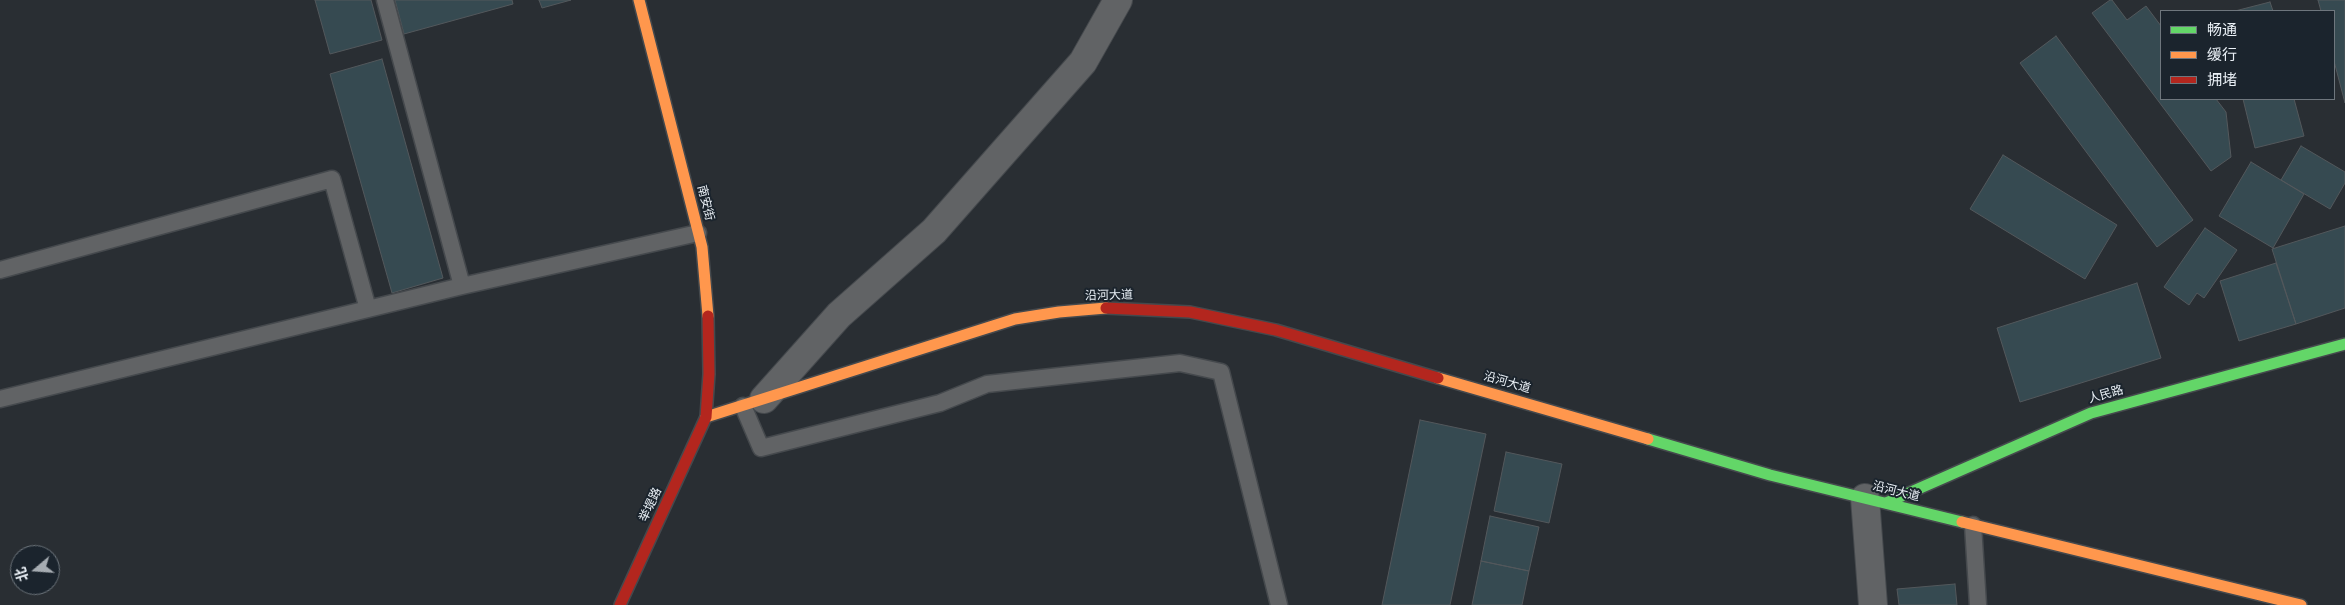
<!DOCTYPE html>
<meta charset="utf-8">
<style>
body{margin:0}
#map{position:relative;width:2345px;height:605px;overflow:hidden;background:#292e33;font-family:Poppins,"Noto Sans SC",sans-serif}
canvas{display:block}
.legend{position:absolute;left:2160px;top:10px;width:175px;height:90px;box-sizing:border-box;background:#1b242d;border:1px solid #6e767d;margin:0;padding:6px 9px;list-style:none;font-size:15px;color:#eaf0f6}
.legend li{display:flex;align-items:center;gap:10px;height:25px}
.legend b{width:25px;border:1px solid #6e767d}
.north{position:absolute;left:10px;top:545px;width:50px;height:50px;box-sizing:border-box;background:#1b242d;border:1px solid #6e767d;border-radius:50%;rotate:252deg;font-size:14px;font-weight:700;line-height:20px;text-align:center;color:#eaf0f6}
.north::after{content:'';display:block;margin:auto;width:18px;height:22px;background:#a6acb2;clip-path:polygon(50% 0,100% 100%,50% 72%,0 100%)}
</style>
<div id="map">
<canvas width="2345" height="605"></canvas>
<ul class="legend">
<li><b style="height:6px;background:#63d668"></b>畅通</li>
<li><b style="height:6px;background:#ff974d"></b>缓行</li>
<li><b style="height:6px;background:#b3261e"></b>拥堵</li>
</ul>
<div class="north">北</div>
</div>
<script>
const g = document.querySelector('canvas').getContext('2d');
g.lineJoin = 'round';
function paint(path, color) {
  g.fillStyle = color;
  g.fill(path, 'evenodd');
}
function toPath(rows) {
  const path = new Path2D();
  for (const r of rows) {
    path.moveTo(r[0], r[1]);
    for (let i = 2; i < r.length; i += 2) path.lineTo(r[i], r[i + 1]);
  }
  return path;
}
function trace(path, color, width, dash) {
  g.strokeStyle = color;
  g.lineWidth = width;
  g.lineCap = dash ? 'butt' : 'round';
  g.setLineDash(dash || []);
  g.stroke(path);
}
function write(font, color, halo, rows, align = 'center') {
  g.font = font + ' Poppins,"Noto Sans SC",sans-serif';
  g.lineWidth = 4;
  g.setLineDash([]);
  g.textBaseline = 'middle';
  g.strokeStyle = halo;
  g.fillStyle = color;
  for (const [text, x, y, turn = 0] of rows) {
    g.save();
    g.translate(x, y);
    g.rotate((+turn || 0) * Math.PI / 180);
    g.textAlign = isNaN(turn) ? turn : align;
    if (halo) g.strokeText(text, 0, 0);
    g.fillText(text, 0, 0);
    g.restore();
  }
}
const building = toPath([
 [315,0,371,0,382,40,330,54,315,0],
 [395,0,512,0,513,4,404,34,395,0],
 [539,0,571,0,542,8,539,0],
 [2110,0,2112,0,2127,20,2146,6,2161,26,2161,99,2216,99,2226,112,2231,157,2211,171,2092,13,2110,0],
 [2318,0,2345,0,2345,103,2334,61,2334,11,2321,11,2318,0],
 [2270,2,2273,11,2235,11,2270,2],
 [2056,36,2193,220,2157,247,2020,63,2056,36],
 [382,59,443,278,392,293,330,74,382,59],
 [2243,99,2294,99,2304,136,2255,148,2243,99],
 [2301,146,2345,172,2345,183,2330,209,2281,180,2301,146],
 [2003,155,2117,225,2085,279,1970,209,2003,155],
 [2251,162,2304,194,2273,248,2219,216,2251,162],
 [2345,226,2345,308,2296,324,2272,249,2345,226],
 [2205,228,2237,250,2204,298,2197,293,2189,305,2164,287,2205,228],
 [2276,263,2296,324,2239,341,2220,281,2276,263],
 [2137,283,2161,358,2020,402,1997,328,2137,283],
 [1420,420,1486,434,1450,605,1382,605,1420,420],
 [1506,452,1562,464,1549,523,1494,511,1506,452],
 [1490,516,1539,527,1529,571,1481,561,1490,516],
 [1481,561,1529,571,1522,605,1472,605,1481,561],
 [1955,584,1957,605,1899,605,1897,589,1955,584]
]);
const lane = toPath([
 [385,0,462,286],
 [0,270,332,179,368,309],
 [0,399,462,286,698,233],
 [743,406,761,448,940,403,987,384,1180,363,1221,372,1279,605],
 [1973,525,1978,605]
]);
const street = toPath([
 [764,399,839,315,934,231,1083,62,1118,0],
 [1865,498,1873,605]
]);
const fast = toPath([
 [1648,439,1770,475,1962,522],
 [1886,503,2091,413,2345,344]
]);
const slow = toPath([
 [639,0,702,247,708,316],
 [1438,378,1648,439],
 [706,417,1015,319,1059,312,1106,308],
 [1962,522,2301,605]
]);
const jam = toPath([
 [1106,308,1190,312,1276,330,1438,378],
 [620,605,706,417,709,374,708,316]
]);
const streetNames = [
 ["南安街",705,203,76],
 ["沿河大道",1109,296,-1],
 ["沿河大道",1507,383,16],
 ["人民路",2106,395,-16],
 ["沿河大道",1896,492,14],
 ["举堤路",651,505,-65]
];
paint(building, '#364a51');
trace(building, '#53585c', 1);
trace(lane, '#45494d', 19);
trace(street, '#45494d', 30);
trace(fast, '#45494d', 14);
trace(slow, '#45494d', 14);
trace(jam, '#45494d', 14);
trace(lane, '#616365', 16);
trace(street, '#616365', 28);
trace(fast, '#63d668', 11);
trace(slow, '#ff974d', 11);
trace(jam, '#b3261e', 11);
write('12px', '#eaf0f6', '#1b242d', streetNames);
</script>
